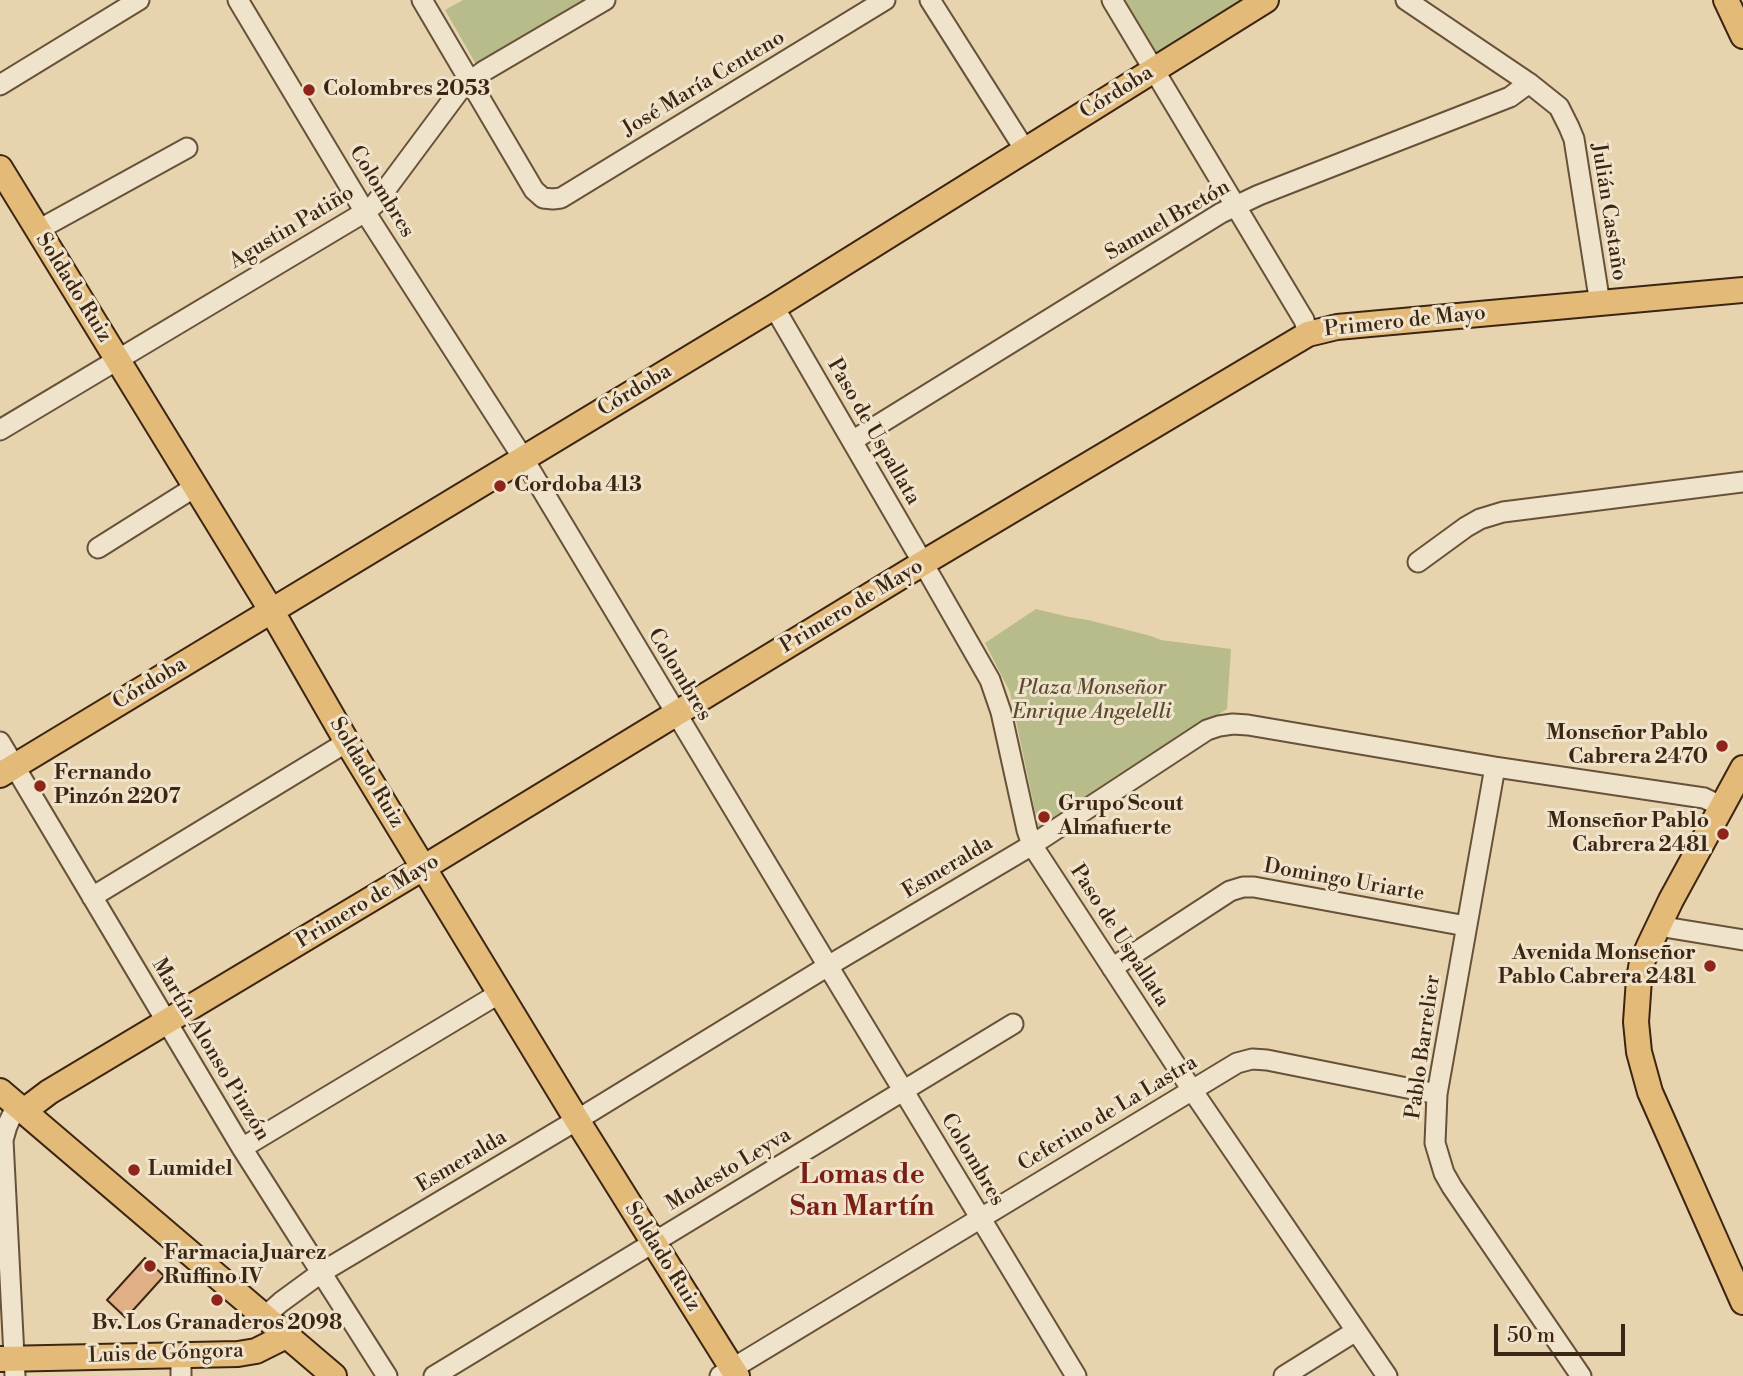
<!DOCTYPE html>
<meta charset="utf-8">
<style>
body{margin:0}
#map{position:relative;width:1743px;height:1376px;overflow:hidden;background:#e7d4af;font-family:"Libre Bodoni",serif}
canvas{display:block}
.scale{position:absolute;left:1494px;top:1324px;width:131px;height:32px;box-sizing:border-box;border:4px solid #3c2512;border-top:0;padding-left:9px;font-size:21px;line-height:24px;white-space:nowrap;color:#3c2512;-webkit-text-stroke:5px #efe3cb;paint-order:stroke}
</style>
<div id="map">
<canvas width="1743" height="1376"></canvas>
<div class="scale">50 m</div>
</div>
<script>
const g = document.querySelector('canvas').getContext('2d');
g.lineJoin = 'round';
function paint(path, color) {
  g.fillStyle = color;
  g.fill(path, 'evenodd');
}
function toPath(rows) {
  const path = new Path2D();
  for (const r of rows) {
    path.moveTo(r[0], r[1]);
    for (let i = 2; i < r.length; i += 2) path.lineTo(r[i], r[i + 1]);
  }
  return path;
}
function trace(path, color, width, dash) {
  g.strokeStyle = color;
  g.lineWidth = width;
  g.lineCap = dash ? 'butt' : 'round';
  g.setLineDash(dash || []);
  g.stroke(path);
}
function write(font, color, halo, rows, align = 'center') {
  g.font = font + ' "Libre Bodoni",serif';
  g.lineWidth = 6;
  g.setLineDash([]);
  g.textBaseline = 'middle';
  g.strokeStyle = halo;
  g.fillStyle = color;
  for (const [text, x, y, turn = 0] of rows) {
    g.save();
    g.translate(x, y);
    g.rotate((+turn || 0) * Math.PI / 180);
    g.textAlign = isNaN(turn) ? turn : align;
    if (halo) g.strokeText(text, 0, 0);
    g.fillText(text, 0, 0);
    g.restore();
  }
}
const green = toPath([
 [463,0,587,0,477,66,445,10],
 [1124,0,1242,0,1156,55],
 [1036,609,1069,617,1088,620,1151,636,1161,640,1231,649,1227,709,1039,830,1010,692,985,643]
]);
const building = toPath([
 [145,1258,164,1276,126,1318,107,1300,145,1258]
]);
const minor = toPath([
 [238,0,365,212,523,458,828,966,1076,1376],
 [422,0,534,190,543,198,553,199,561,198,885,0],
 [930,0,1025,150],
 [1112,0,1304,320,1308,334],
 [1406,0,1529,83,1559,107,1569,127,1574,139,1600,304],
 [0,85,139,0],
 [38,230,187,148],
 [774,307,923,563,990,680,1001,712,1027,830,1032,845,1192,1090,1387,1376],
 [0,430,365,212,375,204,462,87,484,71,605,0],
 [852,441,1221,213,1259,195,1510,97,1529,83],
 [98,548,195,487],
 [1418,562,1466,527,1480,519,1503,512,1743,482],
 [0,742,242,1148,387,1376],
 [1495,767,1437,1094,1435,1143,1444,1173,1452,1187,1581,1376],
 [92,897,347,742],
 [1658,926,1743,940],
 [1112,968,1230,891,1243,887,1254,887,1466,926],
 [242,1148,500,993],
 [264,1317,281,1302,322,1272,577,1120,828,966,1032,845,1207,730,1219,726,1233,724,1248,725,1495,767,1704,798,1723,807],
 [181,1356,181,1376],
 [15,1376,3,1140,7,1126,17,1105],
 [434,1376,1013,1024],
 [720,1376,1237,1063,1252,1059,1267,1060,1437,1094],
 [1284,1376,1356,1331]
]);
const major = toPath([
 [1726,0,1743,36],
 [0,168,271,610,347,742,577,1120,737,1376],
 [1743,768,1671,900,1649,946,1642,962,1639,979,1636,1022,1639,1052,1650,1092,1743,1302],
 [0,775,774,307,1266,0],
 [0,1091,334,1376],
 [24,1111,49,1092,423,868,923,563,1308,334,1337,327,1743,290],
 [0,1359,238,1354,256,1351,286,1336]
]);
const markers = [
 [309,90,7,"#8f2418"],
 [500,486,7,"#8f2418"],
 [1722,746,7,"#8f2418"],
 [40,786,7,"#8f2418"],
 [1044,817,7,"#8f2418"],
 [1723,834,7,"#8f2418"],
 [1710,966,7,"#8f2418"],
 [134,1170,7,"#8f2418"],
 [150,1266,7,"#8f2418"],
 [217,1300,7,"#8f2418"]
];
const streetNames = [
 ["José María Centeno",704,84,-31],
 ["Córdoba",1117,93,-32],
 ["Colombres",381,192,58],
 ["Julián Castaño",1608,212,81],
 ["Samuel Bretón",1168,221,-30],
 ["Agustin Patiño",292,228,-31],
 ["Soldado Ruiz",73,288,58],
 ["Primero de Mayo",1405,322,-6],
 ["Córdoba",635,391,-31],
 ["Paso de Uspallata",873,432,60],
 ["Primero de Mayo",852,607,-31],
 ["Colombres",679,675,59],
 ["Córdoba",150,684,-31],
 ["Soldado Ruiz",366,773,59],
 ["Esmeralda",948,868,-31],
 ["Domingo Uriarte",1344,881,10],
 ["Primero de Mayo",368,902,-31],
 ["Paso de Uspallata",1119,936,57],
 ["Pablo Barrelier",1424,1047,-82],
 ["Martín Alonso Pinzón",210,1050,59],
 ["Ceferino de La Lastra",1108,1114,-31],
 ["Colombres",972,1160,59],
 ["Esmeralda",462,1162,-31],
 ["Modesto Leyva",729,1170,-31],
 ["Soldado Ruiz",662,1257,58],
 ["Luis de Góngora",166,1354,-2]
];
const poiNames = [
 ["Colombres 2053",323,90],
 ["Cordoba 413",514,486],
 ["Monseñor Pablo",1708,734,"right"],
 ["Cabrera 2470",1708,758,"right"],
 ["Fernando",54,774],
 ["Pinzón 2207",54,798],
 ["Grupo Scout",1058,805],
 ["Almafuerte",1058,829],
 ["Monseñor Pablo",1709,822,"right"],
 ["Cabrera 2481",1709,846,"right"],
 ["Avenida Monseñor",1696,954,"right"],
 ["Pablo Cabrera 2481",1696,978,"right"],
 ["Lumidel",148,1170],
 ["Farmacia Juarez",164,1254],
 ["Ruffino IV",164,1278],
 ["Bv. Los Granaderos 2098",217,1324,"center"]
];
const parkNames = [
 ["Plaza Monseñor",1092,689],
 ["Enrique Angelelli",1092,713]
];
const districtNames = [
 ["Lomas de",862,1176],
 ["San Martín",862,1208]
];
paint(green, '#b7bc8a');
paint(building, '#e0af86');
trace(building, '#3c2512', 2);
trace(minor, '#675139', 23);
trace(major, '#3c2512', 28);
trace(minor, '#efe3cb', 19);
trace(major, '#e4ba78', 24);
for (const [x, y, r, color] of markers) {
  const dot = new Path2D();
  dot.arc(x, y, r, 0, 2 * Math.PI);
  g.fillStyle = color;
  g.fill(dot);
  trace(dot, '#efe3cb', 2.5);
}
write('21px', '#3c2512', '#efe3cb', streetNames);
write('bold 21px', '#3c2512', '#efe3cb', poiNames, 'left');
write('italic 21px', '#5b4b30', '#efe3cb', parkNames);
write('bold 28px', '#7a1f14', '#efe3cb', districtNames);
</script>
